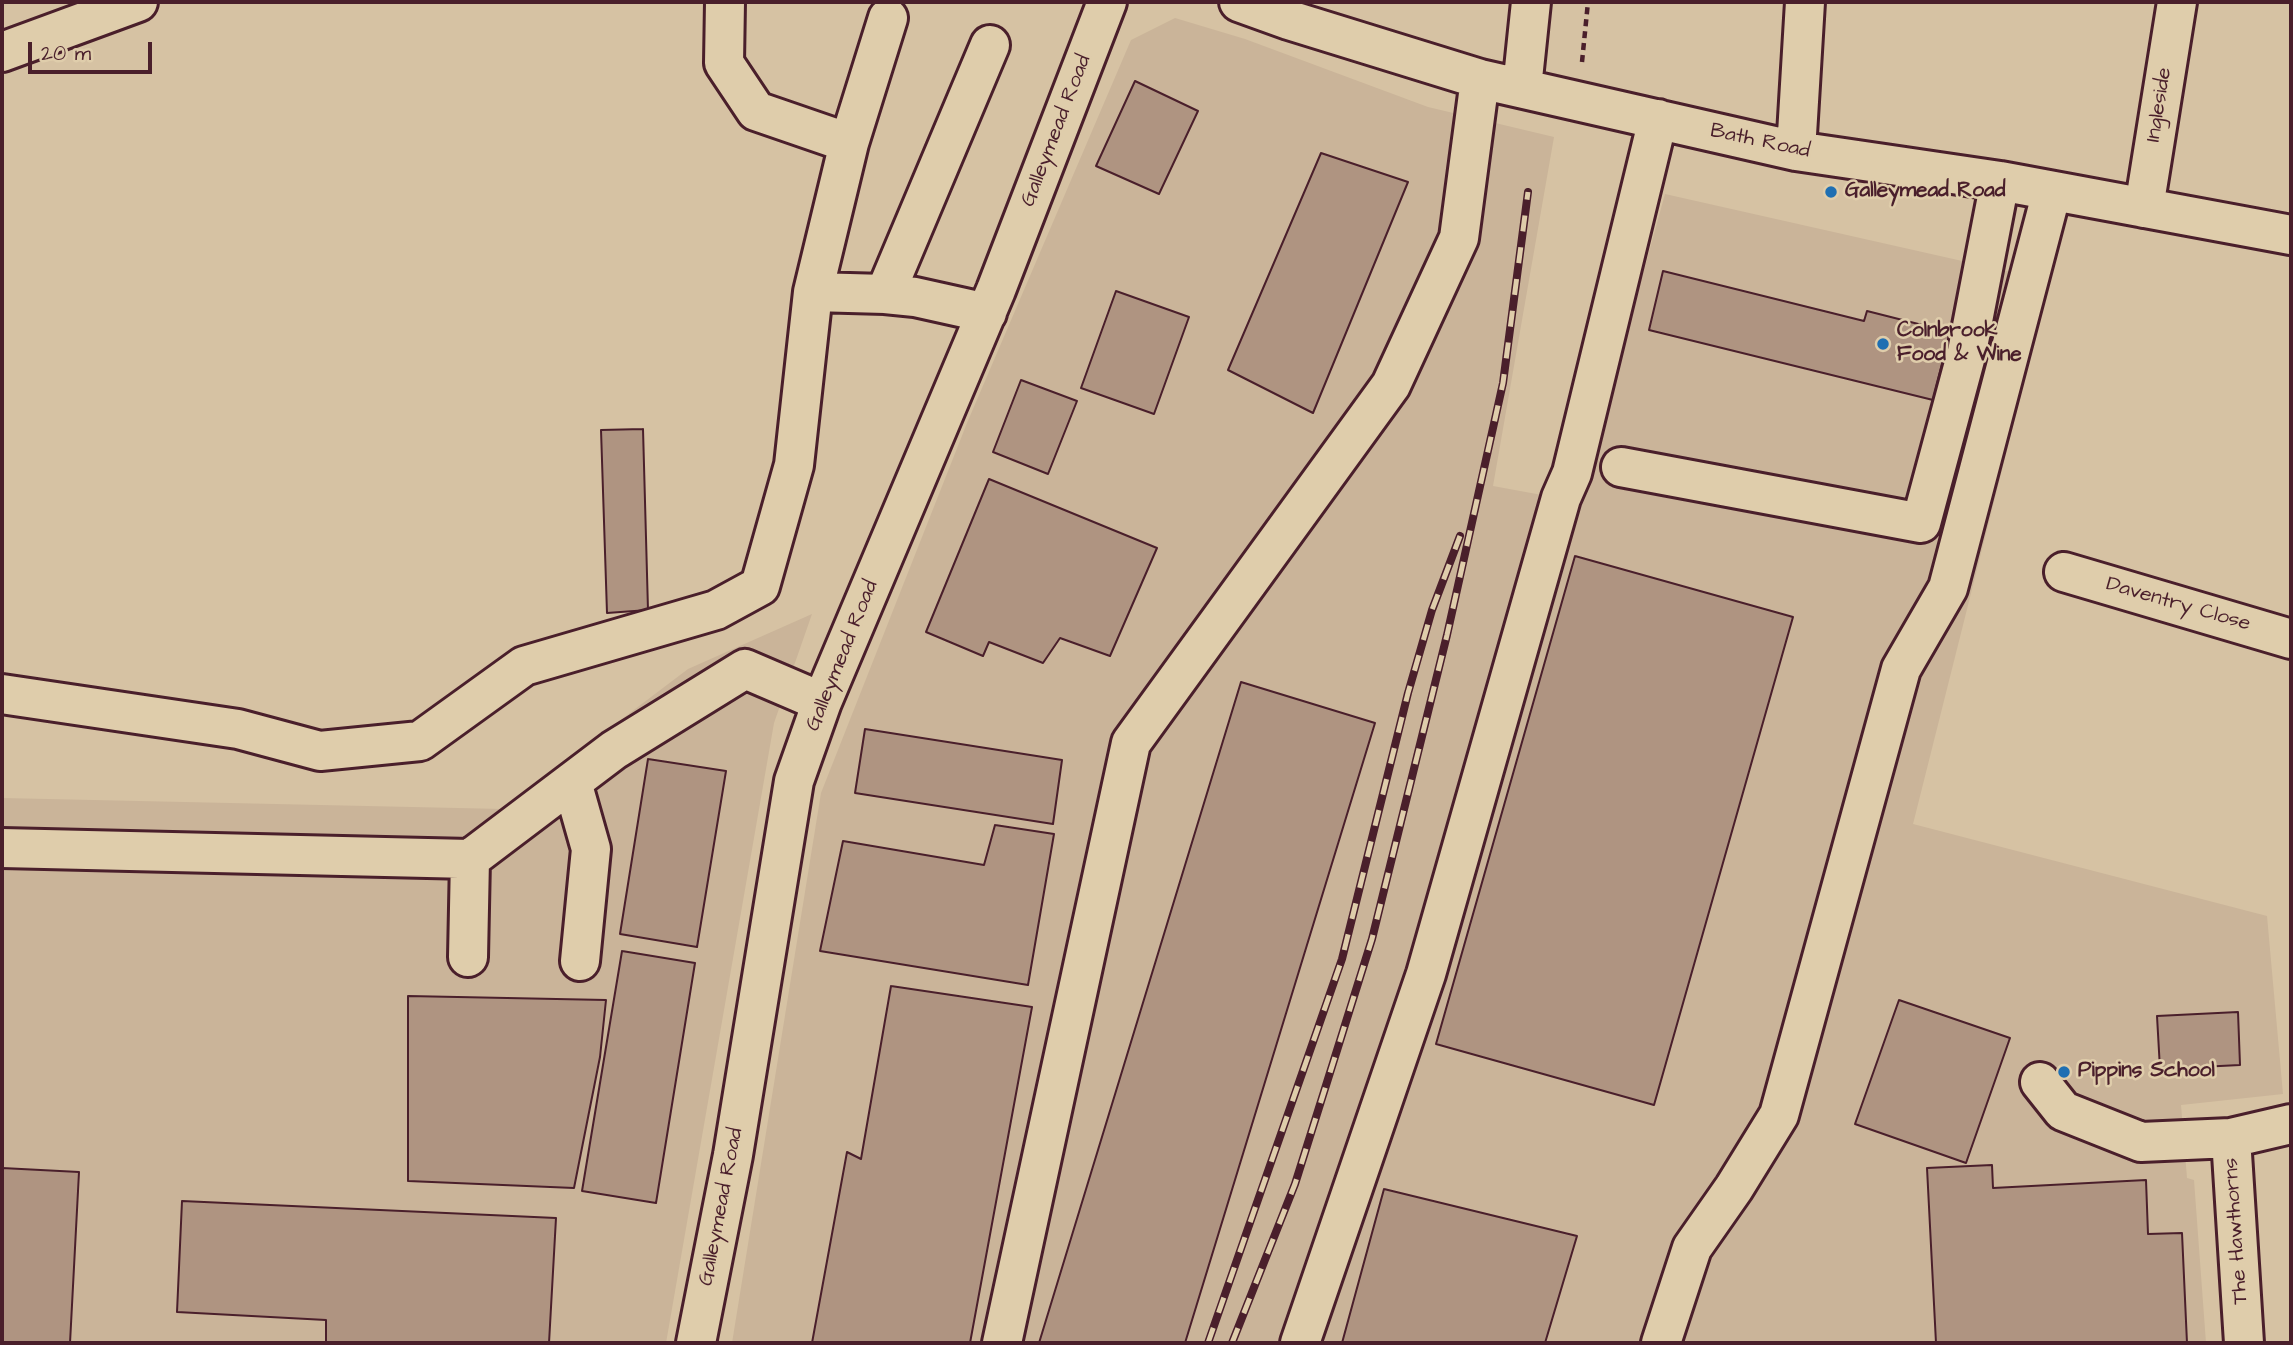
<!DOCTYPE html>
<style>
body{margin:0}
#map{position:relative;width:2293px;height:1345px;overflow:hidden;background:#d6c2a3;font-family:"Architects Daughter",sans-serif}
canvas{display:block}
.frame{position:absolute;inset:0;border:4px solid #4a1f2b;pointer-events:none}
.scale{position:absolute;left:28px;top:42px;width:124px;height:32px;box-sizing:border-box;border:4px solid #4a1f2b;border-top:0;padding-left:9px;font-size:21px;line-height:24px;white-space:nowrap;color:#4a1f2b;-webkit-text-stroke:5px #dfcdab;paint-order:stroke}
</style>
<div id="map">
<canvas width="2293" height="1345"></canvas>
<div class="frame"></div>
<div class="scale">20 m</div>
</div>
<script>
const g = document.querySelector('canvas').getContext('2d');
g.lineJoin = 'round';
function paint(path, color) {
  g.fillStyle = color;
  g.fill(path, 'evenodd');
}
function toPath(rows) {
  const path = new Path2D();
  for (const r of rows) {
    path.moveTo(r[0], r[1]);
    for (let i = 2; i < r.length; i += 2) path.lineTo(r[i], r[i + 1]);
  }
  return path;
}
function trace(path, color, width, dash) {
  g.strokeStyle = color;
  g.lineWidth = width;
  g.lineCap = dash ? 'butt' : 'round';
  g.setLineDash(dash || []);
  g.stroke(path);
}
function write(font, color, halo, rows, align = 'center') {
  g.font = font + ' "Architects Daughter",sans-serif';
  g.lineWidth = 5;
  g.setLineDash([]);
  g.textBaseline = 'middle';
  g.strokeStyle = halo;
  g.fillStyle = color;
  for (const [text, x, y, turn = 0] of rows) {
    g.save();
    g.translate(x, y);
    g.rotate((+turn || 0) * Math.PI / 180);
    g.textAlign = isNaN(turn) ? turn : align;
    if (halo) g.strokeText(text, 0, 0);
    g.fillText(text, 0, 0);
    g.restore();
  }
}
const built = toPath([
 [1175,18,1245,39,1428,107,1554,137,1493,486,1580,502,1665,194,2011,272,2052,271,1913,824,2267,916,2283,1094,2181,1105,2187,1178,2194,1180,2206,1343,732,1343,821,793,967,423,1131,40],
 [812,614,774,723,666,1343,2,1343,2,798,503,809,688,669]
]);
const building = toPath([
 [1135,81,1198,111,1159,194,1096,166,1135,81],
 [1321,153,1408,182,1313,413,1228,370,1321,153],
 [1663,271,1864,321,1867,311,1950,332,1933,400,1649,330,1663,271],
 [1116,291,1189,317,1154,414,1081,388,1116,291],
 [1021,380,1077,401,1048,474,993,452,1021,380],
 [643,429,648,610,607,613,601,430,643,429],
 [989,479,1157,548,1110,656,1060,638,1043,663,989,642,983,656,926,632,989,479],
 [1575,556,1793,617,1654,1105,1436,1044,1575,556],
 [1241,682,1375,723,1185,1343,1039,1343,1241,682],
 [865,729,1062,760,1053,824,855,793,865,729],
 [648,759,726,771,697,947,620,934,648,759],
 [995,825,1054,834,1028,985,820,951,843,841,984,865,995,825],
 [622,951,695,963,656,1203,582,1191,622,951],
 [891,986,1032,1007,970,1343,812,1343,847,1152,861,1159,891,986],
 [408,996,606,1000,600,1057,574,1188,408,1181,408,996],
 [1899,1000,2010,1038,1966,1163,1855,1124,1899,1000],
 [2238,1012,2240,1065,2160,1069,2157,1016,2238,1012],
 [1992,1165,1993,1188,2146,1180,2148,1234,2182,1233,2187,1343,1936,1343,1927,1168,1992,1165],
 [2,1168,79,1172,70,1343,2,1343,2,1168],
 [1384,1189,1577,1236,1545,1343,1342,1343,1384,1189],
 [182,1201,556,1218,549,1343,326,1343,326,1320,177,1312,182,1201]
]);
const path = toPath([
 [1582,62,1588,2]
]);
const minor = toPath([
 [725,2,724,63,756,111,849,143],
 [1239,2,1289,20,1480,79,1796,151,2000,181,2291,235],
 [2,52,138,2],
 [1522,88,1531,2],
 [1796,151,1805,2],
 [2144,208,2177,2],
 [813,292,885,294,915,297,987,313],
 [885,294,990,45],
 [1621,467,1921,523,1967,352,2000,181],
 [2064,572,2291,639],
 [2,694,238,729,320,751,420,741,524,666,716,610,760,586,794,465,813,292,849,143,888,18],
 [572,782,591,849,580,961],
 [2,848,470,859,614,750,745,669,822,702],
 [468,957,470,859],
 [2040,1082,2063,1111,2141,1142,2231,1138],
 [696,1343,733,1155,794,781,822,702,996,290,1107,2],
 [1002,1343,1131,743,1391,385,1459,238,1480,79],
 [1300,1343,1426,974,1561,498,1572,473,1658,119],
 [1661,1343,1692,1248,1734,1188,1779,1115,1901,669,1948,588,2052,191],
 [2244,1343,2231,1138,2291,1124]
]);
const rail = toPath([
 [1208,1343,1342,959,1408,693,1432,610,1460,536],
 [1232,1343,1295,1184,1372,939,1447,635,1503,383,1528,192]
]);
const markers = [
 [1831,192,7,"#1f6fb2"],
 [1883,344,7,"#1f6fb2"],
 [2064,1072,7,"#1f6fb2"]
];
const streetNames = [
 ["Ingleside",2160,105,-81],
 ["Galleymead Road",1057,131,-69],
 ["Bath Road",1760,142,12],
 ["Daventry Close",2178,605,16],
 ["Galleymead Road",843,656,-68],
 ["Galleymead Road",722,1207,-79],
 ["The Hawthorns",2237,1231,-94]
];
const poiNames = [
 ["Galleymead Road",1845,192],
 ["Colnbrook",1897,332],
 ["Food & Wine",1897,356],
 ["Pippins School",2078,1072]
];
paint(built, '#cab499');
paint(building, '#af9481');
trace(building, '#4a1f2b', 2);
trace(minor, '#4a1f2b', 44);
trace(path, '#4a1f2b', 4.5, [7, 5]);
trace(minor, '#dfcdab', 38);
trace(rail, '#4a1f2b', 8);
trace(rail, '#dfcdab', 5, [16]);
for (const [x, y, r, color] of markers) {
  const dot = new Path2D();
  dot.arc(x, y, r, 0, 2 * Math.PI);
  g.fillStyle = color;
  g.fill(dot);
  trace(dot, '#dfcdab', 2.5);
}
write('21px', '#4a1f2b', '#dfcdab', streetNames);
write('bold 21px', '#4a1f2b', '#dfcdab', poiNames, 'left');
</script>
